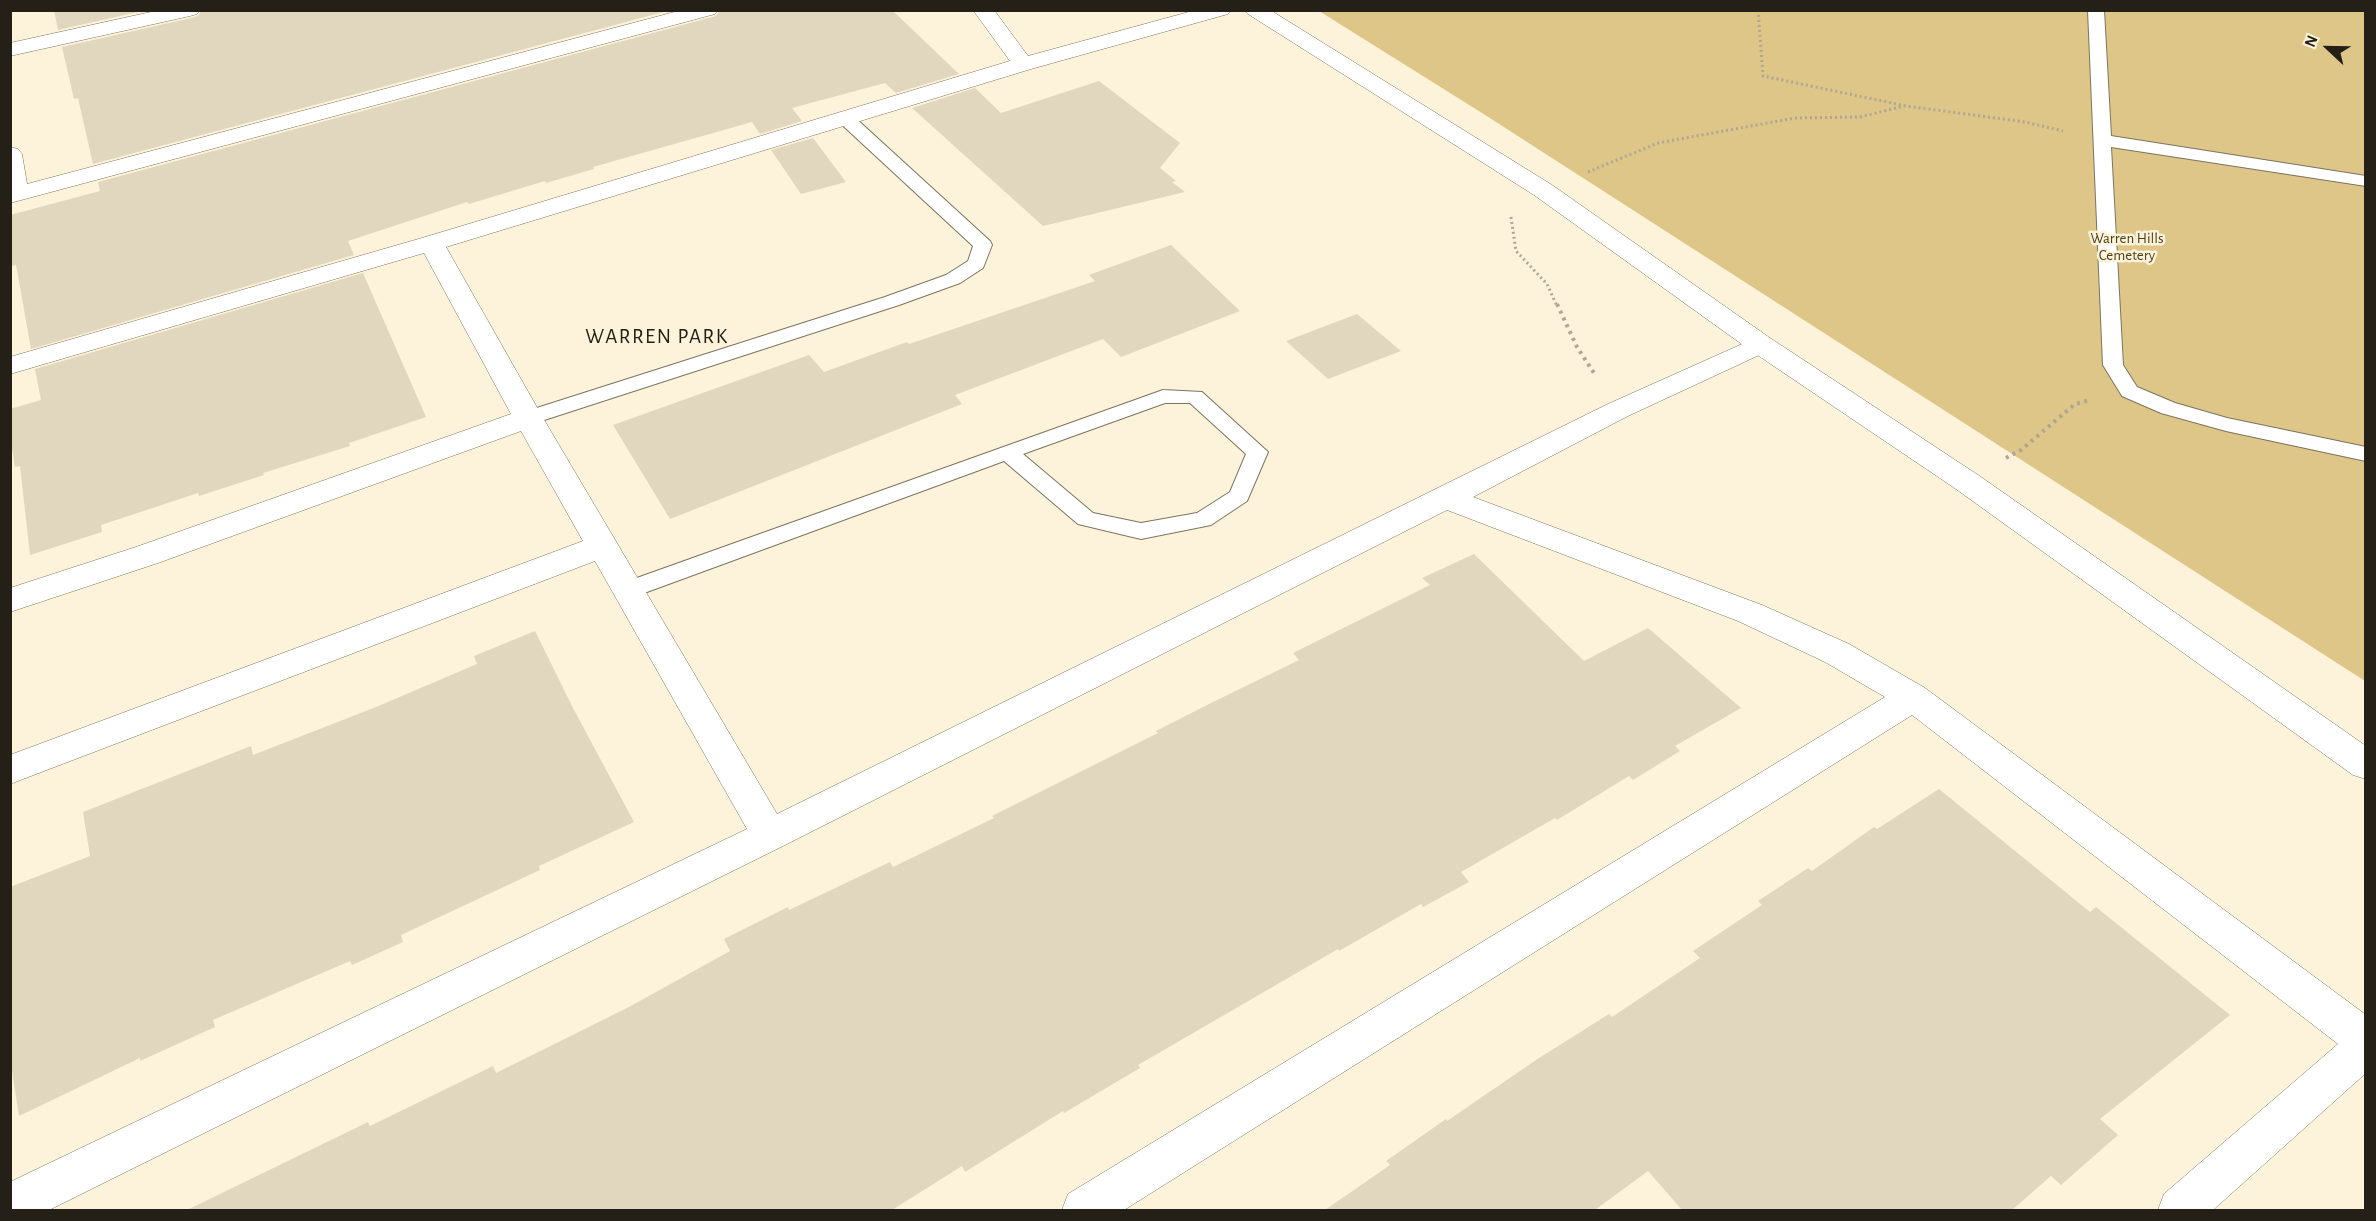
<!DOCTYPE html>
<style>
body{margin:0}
#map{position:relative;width:2376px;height:1221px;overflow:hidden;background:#fdf3da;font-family:"Alegreya Sans",sans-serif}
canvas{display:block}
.frame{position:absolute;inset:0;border:12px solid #242017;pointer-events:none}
.north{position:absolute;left:2298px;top:18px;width:60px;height:60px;-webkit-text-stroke:4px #fdf3da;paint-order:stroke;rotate:292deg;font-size:16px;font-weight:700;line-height:24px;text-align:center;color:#242017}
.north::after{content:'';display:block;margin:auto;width:21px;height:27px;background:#242017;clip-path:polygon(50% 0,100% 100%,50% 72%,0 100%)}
</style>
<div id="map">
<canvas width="2376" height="1221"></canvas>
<div class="frame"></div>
<div class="north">N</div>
</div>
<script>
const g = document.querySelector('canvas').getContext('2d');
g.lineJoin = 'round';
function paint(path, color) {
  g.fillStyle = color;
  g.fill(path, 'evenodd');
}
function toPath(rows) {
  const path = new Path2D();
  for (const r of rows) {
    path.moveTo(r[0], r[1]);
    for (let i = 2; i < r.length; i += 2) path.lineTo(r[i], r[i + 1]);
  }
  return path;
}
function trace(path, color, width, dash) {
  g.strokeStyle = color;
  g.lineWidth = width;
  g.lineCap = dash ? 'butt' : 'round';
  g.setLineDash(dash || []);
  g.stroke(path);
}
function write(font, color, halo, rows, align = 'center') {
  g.font = font + ' "Alegreya Sans",sans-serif';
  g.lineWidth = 5;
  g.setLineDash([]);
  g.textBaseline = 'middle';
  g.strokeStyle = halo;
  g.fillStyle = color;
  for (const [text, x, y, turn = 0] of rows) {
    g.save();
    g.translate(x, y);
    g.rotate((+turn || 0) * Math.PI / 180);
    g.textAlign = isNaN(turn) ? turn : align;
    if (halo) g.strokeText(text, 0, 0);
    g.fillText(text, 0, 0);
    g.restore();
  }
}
const green = toPath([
 [1319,11,2365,11,2365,681,1482,113]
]);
const building = toPath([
 [54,10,147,10,58,30],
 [202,10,671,10,93,164,78,98,74,99,62,47,191,18,198,16],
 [720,10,892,10,959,74,896,93,885,83,792,108,802,121,760,134,752,122,593,167,594,169,546,183,545,181,469,204,467,202,348,241,354,255,31,349,16,265,10,266,10,215,100,191,98,182,716,16],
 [1099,81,1180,143,1160,168,1176,181,1172,182,1185,192,1043,226,912,108,975,88,1001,113],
 [813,138,846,182,801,194,771,150],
 [1171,245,1240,311,1121,357,1103,339,955,395,962,404,670,519,613,425,809,355,824,372,907,342,909,344,1095,281,1089,275],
 [363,273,426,417,349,443,350,446,263,473,264,475,199,496,198,493,101,525,102,532,30,555,20,466,15,467,10,436,10,409,41,400,35,369],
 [1357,314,1401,351,1328,379,1286,341],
 [1474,554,1584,661,1648,628,1741,708,1675,746,1680,751,1633,780,1629,776,1557,820,1555,818,1461,872,1469,882,1423,907,1421,904,1339,951,1338,949,1138,1065,1140,1068,1064,1113,1063,1111,965,1172,962,1166,892,1210,187,1210,368,1122,370,1126,493,1066,496,1073,629,1007,730,951,724,939,788,907,789,910,890,862,893,867,994,818,992,816,1158,733,1156,731,1207,705,1299,660,1293,653,1430,585,1422,578],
 [535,631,573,708,634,822,539,866,540,870,401,935,403,942,352,965,350,961,213,1020,215,1027,140,1061,140,1058,19,1116,10,1058,10,887,90,856,83,812,251,746,253,755,376,707,477,664,474,656],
 [1939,789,2090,912,2096,907,2230,1015,2100,1119,2118,1135,2061,1185,2051,1176,2012,1210,1682,1210,1648,1171,1595,1210,1325,1210,1390,1165,1386,1161,1446,1119,1447,1121,1536,1060,1609,1014,1612,1017,1700,958,1693,951,1762,905,1758,901,1808,868,1812,871,1874,827,1877,829]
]);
const pathFar1 = toPath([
 [1758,10,1763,76,1906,106,2025,122,2063,131],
 [1588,172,1658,143,1795,118,1860,117,1904,106],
 [1511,217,1516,251,1547,284,1557,306]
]);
const path = toPath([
 [1557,304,1577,347,1596,376],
 [2006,458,2021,450,2075,404,2090,400]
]);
const service = toPath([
 [2088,10,2104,10,2111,136,2366,176,2366,186,2111,147,2123,365,2137,387,2175,403,2227,418,2366,447,2366,461,2226,431,2161,413,2122,396,2119,391,2103,365,2088,10],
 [845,113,851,114,990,241,992,245,983,268,960,283,899,305,535,423,528,425,521,423,517,418,521,413,885,297,946,275,968,261,973,246,839,122,837,118,845,113],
 [1163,390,1202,392,1268,452,1247,501,1211,525,1141,539,1078,524,1004,461,636,596,628,598,620,596,616,590,620,584,1163,390],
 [1165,403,1190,403,1246,454,1230,492,1197,513,1141,523,1093,513,1023,454,1165,403]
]);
const minor = toPath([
 [160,10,200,10,197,14,190,16,10,56,10,43,160,10],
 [682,10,718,10,715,14,10,203,10,147,18,149,22,154,27,184,682,10],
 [973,10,994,10,1028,56,1196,10,1231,10,1228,14,1031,69,446,247,543,418,777,814,1608,404,1760,336,1770,338,1774,344,1770,350,1628,416,1473,497,1762,605,1849,644,1925,688,2366,1015,2366,1073,2213,1210,2158,1210,2164,1194,2338,1044,1912,715,1124,1210,1062,1210,1068,1194,1885,697,1825,662,1738,621,1447,510,783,846,49,1210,10,1210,10,1182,747,829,595,561,10,784,10,755,583,541,521,431,158,563,10,612,10,588,136,547,511,414,424,253,10,374,10,357,422,238,1010,61,973,10]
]);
const tertiary = toPath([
 [1245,10,1270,10,1552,185,1770,338,1978,475,2366,746,2366,779,2353,775,1956,489,1750,350,1534,195,1248,14,1245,10]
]);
const farParknames = [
 ["Warren Hills",2127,238],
 ["Cemetery",2127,255]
];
const quarterNames = [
 ["WARREN PARK",657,337]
];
paint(green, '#ddc688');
paint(building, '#e1d7bf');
trace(service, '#7d745e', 2);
trace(minor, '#7d745e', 1);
trace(tertiary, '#7d745e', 1);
trace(pathFar1, '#afa794', 3, [2, 3]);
trace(path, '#afa794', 4, [3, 4.5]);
paint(service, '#fff');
paint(minor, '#fff');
paint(tertiary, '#fff');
write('15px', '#4b3e1a', '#fdf3da', farParknames);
g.letterSpacing = '1.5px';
write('21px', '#242017', '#fdf3da', quarterNames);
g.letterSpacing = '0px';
</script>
